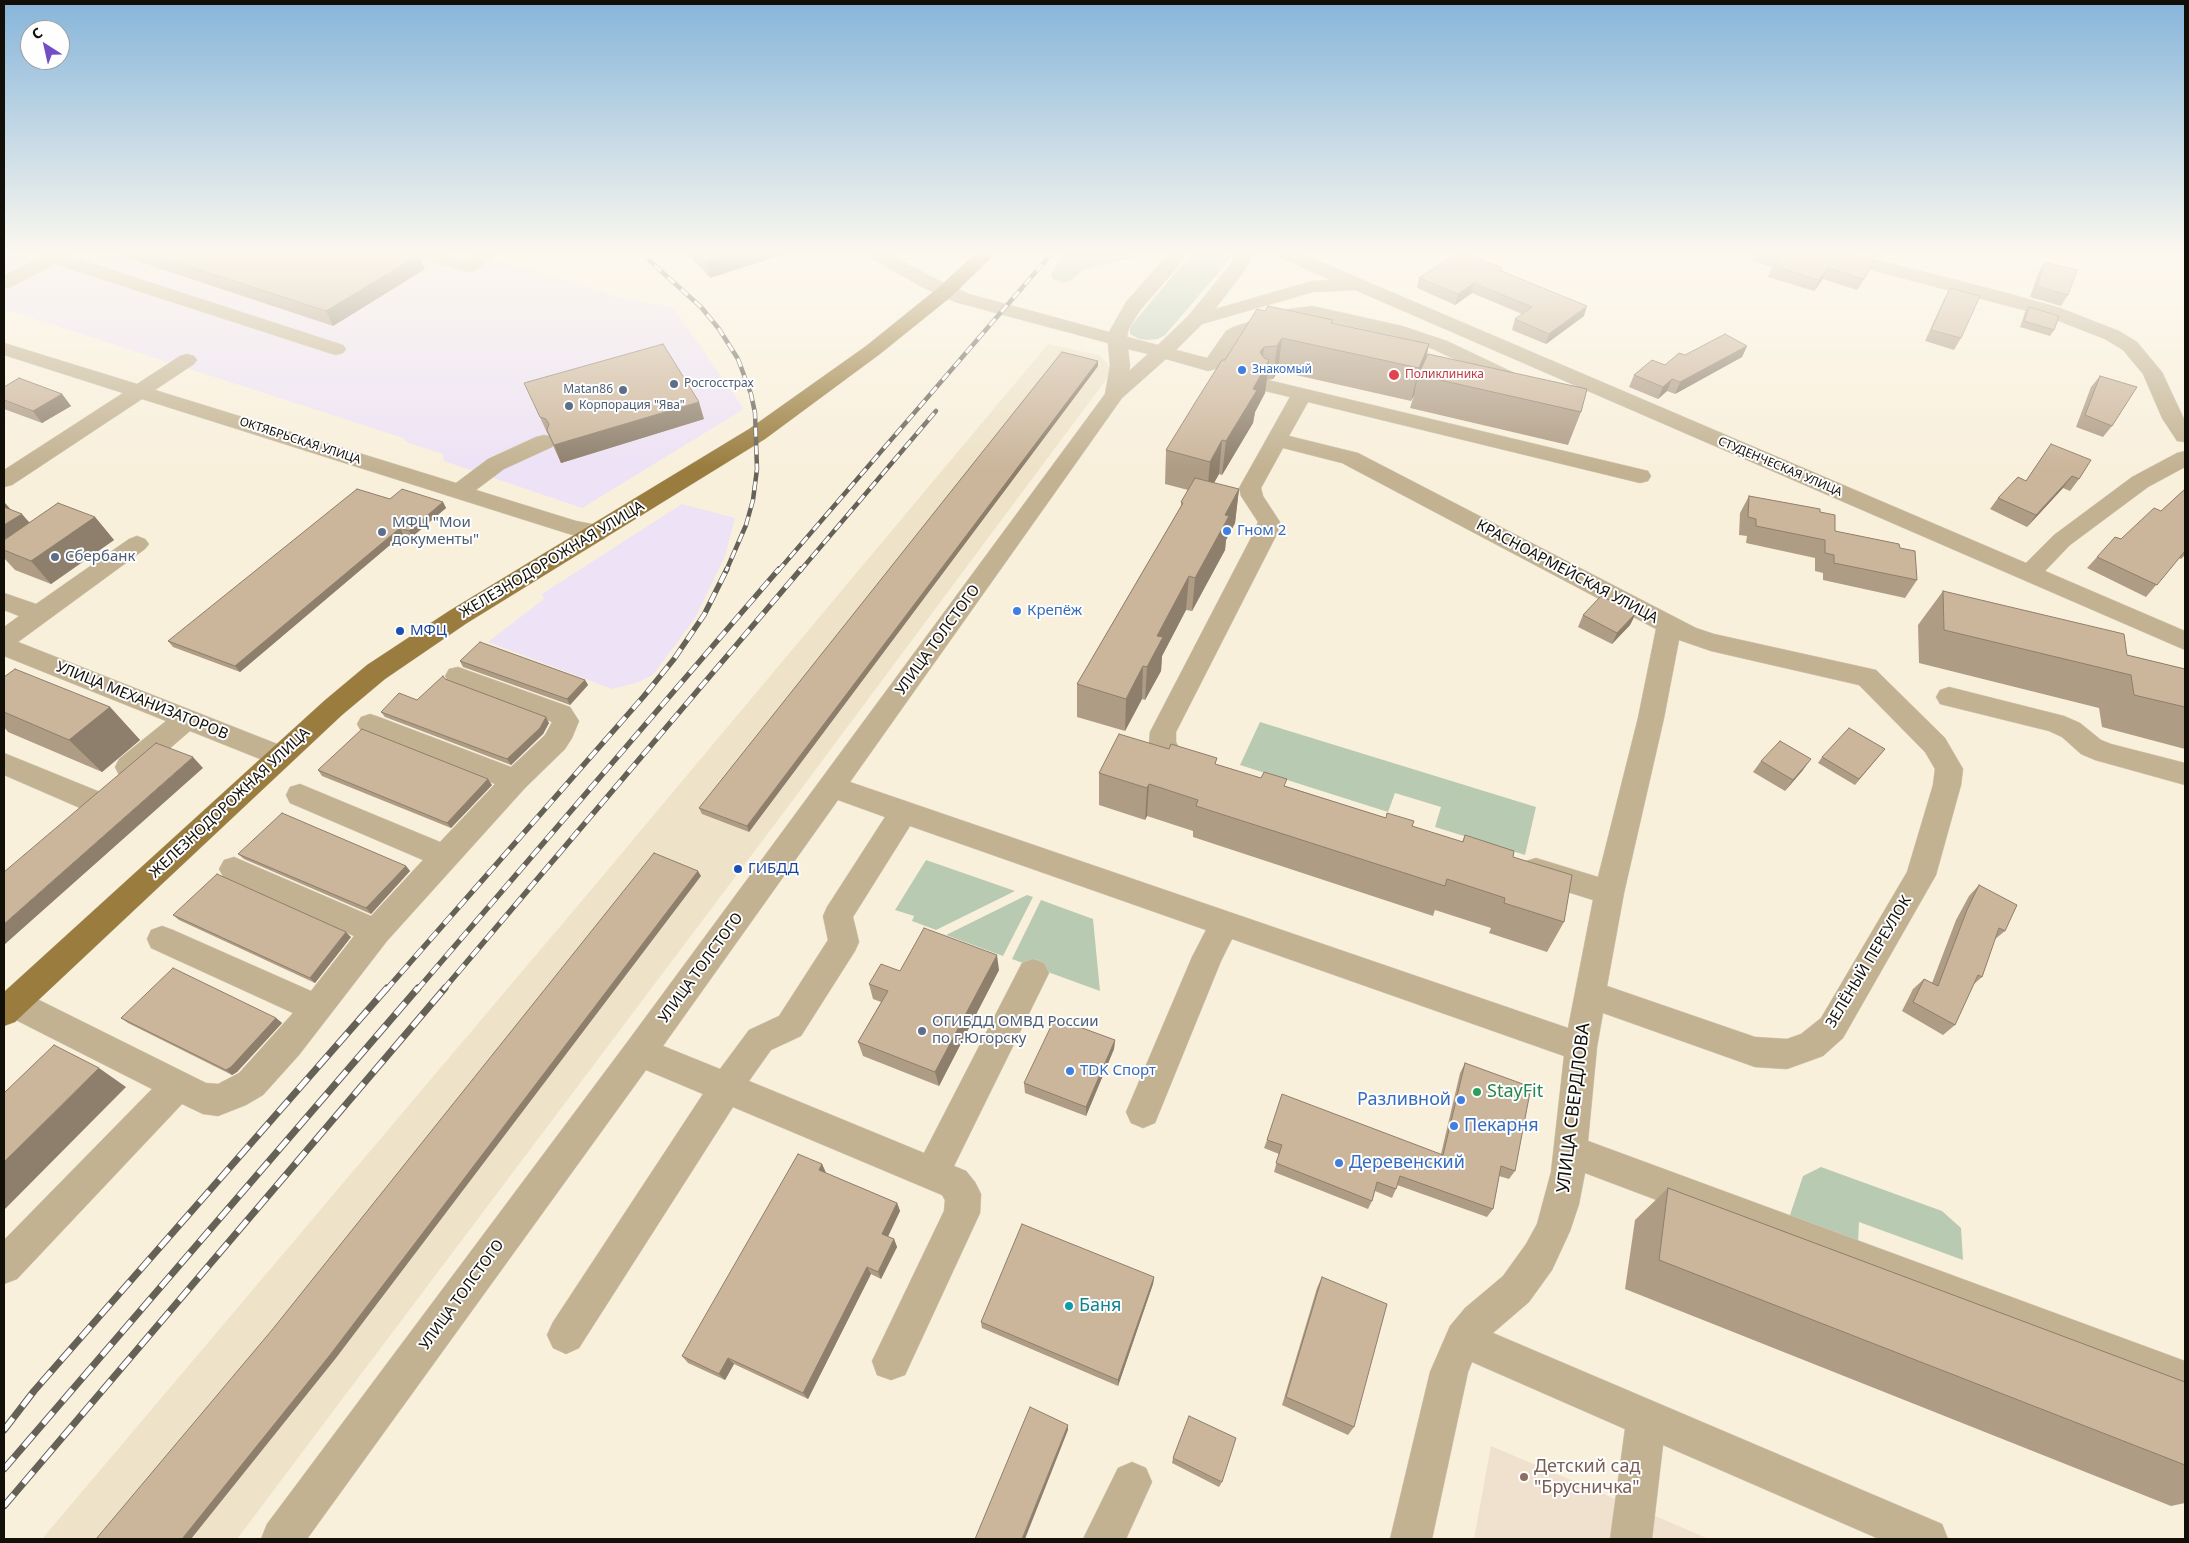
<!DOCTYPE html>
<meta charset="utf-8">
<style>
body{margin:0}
#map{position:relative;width:2189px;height:1543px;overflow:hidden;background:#f9f0dc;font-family:"Noto Sans",sans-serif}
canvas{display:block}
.frame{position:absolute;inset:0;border:5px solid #110f08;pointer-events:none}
.north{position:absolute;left:20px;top:20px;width:50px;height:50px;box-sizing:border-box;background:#fefefe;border:1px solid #9f9e9c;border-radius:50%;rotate:325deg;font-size:14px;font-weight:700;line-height:20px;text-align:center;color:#110f08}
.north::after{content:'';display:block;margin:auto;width:18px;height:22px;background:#744dc6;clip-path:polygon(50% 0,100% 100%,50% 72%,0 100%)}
</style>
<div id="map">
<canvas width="2189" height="1543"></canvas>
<div class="frame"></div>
<div class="north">С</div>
</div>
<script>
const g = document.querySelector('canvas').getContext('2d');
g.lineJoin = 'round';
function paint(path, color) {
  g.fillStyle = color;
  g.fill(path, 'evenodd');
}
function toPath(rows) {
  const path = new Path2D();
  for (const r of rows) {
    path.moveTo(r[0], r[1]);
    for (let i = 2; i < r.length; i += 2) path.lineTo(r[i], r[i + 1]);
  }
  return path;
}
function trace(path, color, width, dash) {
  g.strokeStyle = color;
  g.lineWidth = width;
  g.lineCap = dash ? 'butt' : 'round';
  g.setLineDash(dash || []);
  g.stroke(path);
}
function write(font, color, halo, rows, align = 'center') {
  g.font = font + ' "Noto Sans",sans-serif';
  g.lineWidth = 4;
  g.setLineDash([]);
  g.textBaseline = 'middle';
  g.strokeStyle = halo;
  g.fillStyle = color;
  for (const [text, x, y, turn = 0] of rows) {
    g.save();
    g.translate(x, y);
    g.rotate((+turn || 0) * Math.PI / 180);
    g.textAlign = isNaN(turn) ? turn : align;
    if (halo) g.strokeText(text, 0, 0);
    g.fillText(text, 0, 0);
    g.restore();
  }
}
const commercial = toPath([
 [4,253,441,253,461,259,471,253,603,291,615,297,673,307,744,409,582,508,444,461,443,454,406,442,403,438,4,309],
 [682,504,735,518,725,556,695,618,653,675,636,683,612,689,488,642,544,599,542,594]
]);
const built = toPath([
 [1048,344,1099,355,1108,364,1110,370,1108,377,781,816,237,1539,42,1539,596,884]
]);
const education = toPath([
 [1491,1446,1709,1539,1474,1539]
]);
const green = toPath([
 [1065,253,1137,253,1132,258,1083,270,1070,281,1062,283,1053,279,1051,274],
 [1192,253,1232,253,1226,264,1165,335,1158,339,1148,340,1139,339,1130,334,1130,327],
 [1260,722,1536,807,1525,855,1435,827,1441,807,1395,793,1388,812,1240,765],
 [926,860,1015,891,936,930,912,921,914,916,895,910],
 [1027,895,1033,897,1003,956,946,935],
 [1041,900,1093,919,1100,991,1012,959],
 [1821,1167,1942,1211,1961,1228,1963,1260,1859,1222,1858,1244,1789,1218,1803,1176]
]);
const minor = toPath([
 [47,253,71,253,69,256,343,345,346,349,343,353,336,355,329,353,55,264,11,287,4,289,4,276,47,253],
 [412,253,441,253,466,260,475,253,495,253,475,271,469,272,415,257,412,253],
 [866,253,888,253,934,278,969,294,1109,332,1126,302,1169,253,1187,253,1175,270,1141,309,1129,328,1127,337,1158,345,1188,316,1226,270,1237,253,1255,253,1240,277,1215,309,1312,281,1331,280,1279,257,1276,253,1300,253,2026,563,2054,535,2132,477,2177,453,2185,451,2185,467,2148,487,2070,545,2045,571,2185,631,2185,650,1355,290,1313,292,1202,324,1176,350,1207,358,1226,331,1233,327,1289,309,1312,306,1402,326,1447,341,1527,379,1530,383,1527,387,1520,389,1513,387,1433,349,1390,335,1312,318,1298,319,1247,335,1240,339,1221,367,1215,369,1208,371,1166,359,1122,398,850,782,1568,1028,1593,900,1526,879,1521,870,1526,861,1536,858,1598,877,1638,718,1656,629,1342,463,1283,448,1261,488,1263,496,1280,522,1278,532,1176,732,1176,742,1179,748,1206,758,1210,766,1206,774,1196,777,1159,762,1149,743,1150,732,1254,532,1258,522,1241,496,1239,488,1290,397,1261,390,1258,386,1261,382,1268,380,1648,471,1651,476,1648,481,1640,483,1308,402,1289,436,1358,453,1696,628,1714,634,1876,670,1945,738,1963,769,1961,785,1936,875,1843,1038,1823,1056,1787,1069,1755,1067,1603,1013,1597,1047,1588,1141,2185,1361,2185,1399,1585,1173,1579,1204,1570,1231,1552,1270,1529,1302,1493,1333,1942,1524,1948,1539,1879,1539,1663,1445,1652,1539,1610,1539,1625,1429,1472,1362,1468,1372,1432,1539,1390,1539,1430,1372,1450,1326,1465,1308,1503,1276,1526,1244,1537,1224,1551,1172,1564,1056,1232,939,1221,961,1155,1123,1143,1128,1131,1123,1126,1112,1192,957,1206,930,910,826,853,917,859,942,855,951,801,1036,771,1050,749,1081,924,1153,1022,963,1033,959,1044,963,1049,973,954,1166,966,1171,975,1182,981,1194,980,1213,905,1375,891,1380,877,1375,872,1361,944,1211,945,1200,942,1195,733,1107,579,1348,566,1354,553,1348,547,1335,553,1322,703,1094,646,1070,307,1539,261,1539,267,1524,628,1041,1105,394,1110,366,1108,343,955,302,920,286,869,257,866,253],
 [1128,349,1148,354,1129,371,1130,366,1128,349],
 [1679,640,1711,651,1859,685,1925,752,1935,769,1933,785,1907,872,1821,1018,1801,1034,1787,1039,1755,1037,1607,986,1624,893,1664,718,1679,640],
 [838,800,885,817,827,907,823,916,828,940,779,1016,749,1030,720,1069,663,1046,838,800],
 [1819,253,1850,253,2007,293,2060,308,2119,331,2137,342,2162,372,2185,421,2185,442,2177,441,2162,418,2143,374,2123,350,2105,339,2046,316,1822,257,1819,253],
 [4,343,137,384,180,356,187,354,194,356,197,360,194,364,155,390,456,483,488,459,536,437,544,435,552,437,555,442,552,447,504,469,476,490,576,521,592,524,604,529,608,534,604,539,596,542,566,533,142,399,12,485,4,487,4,470,123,393,4,355,4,343],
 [137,536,145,539,149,544,145,549,18,642,290,749,294,756,290,763,280,766,270,763,190,731,139,775,129,778,119,775,115,767,119,759,166,721,4,656,4,627,19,616,4,610,4,593,36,604,129,539,137,536],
 [458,667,570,707,579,721,572,738,565,749,525,788,387,941,299,1055,263,1095,246,1105,218,1116,203,1114,182,1104,17,1279,4,1284,4,1240,152,1089,4,1014,4,993,14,989,25,993,206,1083,218,1084,239,1073,293,1013,151,948,147,939,151,930,162,926,173,930,311,991,354,936,224,878,219,869,224,860,234,857,371,916,423,860,290,803,286,795,290,787,300,784,440,842,495,784,361,731,357,724,361,717,370,714,379,717,511,767,545,735,552,722,449,683,445,676,449,669,458,667],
 [1949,687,2064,716,2080,723,2101,740,2111,744,2185,763,2185,785,2095,760,2081,754,2062,737,2049,731,1940,704,1936,697,1940,690,1949,687],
 [4,753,100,792,104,800,100,808,90,811,80,808,4,775,4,753],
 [1132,1462,1146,1468,1152,1482,1126,1539,1083,1539,1118,1468,1132,1462]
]);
const major = toPath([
 [976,253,996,253,952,296,880,354,765,439,467,623,385,679,342,715,15,1022,4,1026,4,992,324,701,367,665,449,611,749,429,866,346,938,288,976,253]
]);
const railFar2 = toPath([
 [641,253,701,307,719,329,738,359,751,394,755,413,757,469,753,500,746,525,726,571],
 [778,571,1052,253],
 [800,571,936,411]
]);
const railFar1 = toPath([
 [386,990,644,696,674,659,704,615,727,569],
 [417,990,779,569],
 [443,990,801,569]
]);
const rail = toPath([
 [4,1430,34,1391,387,988],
 [4,1469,418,988],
 [4,1506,445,988]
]);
const wall = toPath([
 [113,253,414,253,425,269,333,326],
 [687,253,788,253,710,278],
 [1755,253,1847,253,1875,260,1869,271,1857,290,1823,279,1814,291,1768,277,1772,267,1752,261],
 [1858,253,1882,253,1879,258],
 [2045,262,2068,295,2061,306,2030,297,2038,273],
 [1501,270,1584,316,1546,344,1512,330,1515,319,1522,314,1472,293,1455,305,1417,288,1419,278],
 [1950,288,1961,338,1954,350,1925,341,1944,299],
 [2029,307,2054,330,2050,336,2020,327,2025,312],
 [1265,311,1333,320,1332,323,1429,344,1426,358,1581,412,1568,445,1410,408,1414,395,1411,401,1278,371,1273,379,1267,380,1265,393,1255,412,1253,423,1222,475,1219,474,1214,483,1239,489,1235,523,1226,540,1225,550,1192,611,1186,610,1162,656,1161,671,1145,700,1142,699,1125,731,1077,717,1077,684,1181,506,1181,502,1188,490,1165,484,1166,450,1225,360],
 [1747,346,1742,357,1675,394,1667,391,1658,399,1629,387,1634,375,1665,365,1685,355],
 [1098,366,749,832,702,814,699,808],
 [2100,376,2112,426,2103,437,2076,427,2091,387],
 [524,383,704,419,561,463,532,400],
 [4,387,62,394,71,406,42,423,4,409],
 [2051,444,2079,479,2070,491,2063,488,2027,527,1990,509,1998,498,2026,481],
 [2185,489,2185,555,2181,559,2179,558,2146,597,2087,568,2097,557,2161,511],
 [1749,496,1820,512,1835,531,1917,580,1905,598,1823,580,1823,573,1815,571,1815,558,1746,543,1747,536,1739,535,1740,513],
 [390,499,443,502,446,508,412,537,403,534,240,672,173,647,168,641],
 [4,502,10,509,29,522,95,517,114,540,51,584,15,570,4,558],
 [1943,591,2127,655,2185,669,2185,749,2102,727,2099,708,1919,663,1918,625],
 [1636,613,1630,625,1612,644,1578,627,1583,615],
 [460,661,585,680,588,685,570,705,463,667],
 [4,677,110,707,140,740,102,772,8,732,4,727],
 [417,700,549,723,543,734,511,765,385,717,381,712],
 [1885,749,1855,785,1818,763,1822,757],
 [1761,761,1803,770,1785,791,1753,772],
 [1216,764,1462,842,1465,835,1513,857,1564,922,1547,952,1489,933,1491,928,1435,910,1433,916,1193,837,1193,831,1147,816,1145,820,1099,805,1099,773],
 [318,770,492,785,451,828,322,776],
 [238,854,406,866,410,871,371,914,244,859],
 [1979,885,2005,931,1994,940,1982,977,1973,985,1955,1025,1943,1035,1902,1011,1913,989,1924,979,1932,983,1956,920,1969,896],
 [173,915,351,937,315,983,179,920],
 [999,970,939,1086,863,1056,858,1042,881,1002,873,999,869,984,900,971],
 [121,1018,276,1018,282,1023,237,1072,232,1075,128,1023],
 [1115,1040,1114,1049,1086,1116,1025,1093,1024,1083],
 [1465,1063,1515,1171,1509,1179,1499,1176,1493,1209,1487,1217,1397,1185,1396,1189,1392,1198,1375,1191,1372,1201,1368,1209,1274,1172,1279,1154,1264,1148,1267,1140,1441,1154,1460,1073],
 [822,1164,826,1173,897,1203,900,1211,888,1237,894,1239,897,1247,881,1279,871,1274,808,1399,734,1364,725,1380,688,1363,682,1356],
 [1668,1188,2185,1382,2185,1503,2171,1506,1625,1289,1635,1220],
 [1154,1277,1153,1284,1118,1386,982,1328,981,1322],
 [1322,1277,1354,1427,1348,1435,1282,1405,1317,1288],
 [1173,1458,1222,1482,1219,1487,1172,1463]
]);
const shadedWall = toPath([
 [732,253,788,253,710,278,706,261],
 [419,255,425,269,333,326,326,311],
 [1875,260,1869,271,1857,290,1863,279],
 [1828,268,1823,279,1814,291,1819,280],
 [1474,283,1472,293,1455,305,1458,294],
 [1587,306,1584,316,1546,344,1549,334],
 [1282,338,1278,371,1273,379,1277,346],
 [1429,344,1422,376,1418,375,1414,395,1411,401,1419,368],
 [1747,346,1742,357,1675,394,1680,382],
 [1264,347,1261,374,1269,360,1265,393,1255,412,1253,423,1222,475,1226,441,1253,389,1260,352],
 [1098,361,1098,366,749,832,747,826],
 [1672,379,1667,391,1658,399,1663,387],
 [62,394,71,406,42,423,33,411],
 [699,402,704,419,561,463,554,445],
 [1222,440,1219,474,1207,495,1210,462],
 [2072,476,2063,488,2027,527,2036,515],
 [1239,489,1235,523,1226,540,1225,550,1192,611,1195,578,1225,515],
 [4,502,14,513,4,516],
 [443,502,446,508,412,537,409,531],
 [22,514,35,529,4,550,4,525],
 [95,517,114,540,51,584,31,561],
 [400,528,403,534,240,672,235,666],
 [1189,576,1186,610,1162,656,1161,671,1145,700,1147,667,1157,636],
 [1636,613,1630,625,1612,644,1617,633],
 [1143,666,1142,699,1125,731,1126,699],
 [585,680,588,685,570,705,567,699],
 [110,707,140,740,102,772,69,740],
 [546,717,549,723,543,734,511,765,507,759],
 [193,757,203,768,4,945,4,924],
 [1811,759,1803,770,1785,791,1793,780],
 [488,779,492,785,451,828,447,823],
 [1149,784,1147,816,1145,820,1147,788],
 [406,866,410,871,371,914,366,908],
 [698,871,701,876,336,1358,191,1539,182,1539],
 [346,932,351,937,315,983,310,978],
 [997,955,999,970,939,1086,935,1072],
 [276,1018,282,1023,237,1072,232,1075,226,1070],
 [1115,1040,1114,1049,1086,1116,1086,1107],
 [99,1068,126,1087,4,1210,4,1162],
 [822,1164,826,1173,823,1179,819,1170],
 [897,1203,900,1211,885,1242,882,1234],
 [894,1239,897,1247,881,1279,878,1272],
 [867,1267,871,1274,808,1399,803,1393],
 [1154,1277,1153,1284,1118,1386,1118,1380],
 [728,1358,734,1364,725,1380,719,1374],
 [1068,1425,1068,1430,1025,1539,1022,1539]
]);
const building = toPath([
 [148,253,414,253,419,255,326,311,148,253],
 [698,253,732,253,706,261,698,253],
 [1457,253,1465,253,1502,268,1499,270,1587,306,1549,334,1515,319,1532,307,1474,283,1458,294,1419,278,1457,253],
 [1766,253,1847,253,1875,260,1863,279,1828,268,1819,280,1773,266,1780,257,1766,253],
 [2045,262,2077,270,2068,295,2037,286,2045,262],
 [1950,288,1980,296,1961,338,1931,330,1950,288],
 [1268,306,1333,320,1331,323,1429,344,1419,368,1282,338,1277,346,1264,347,1260,352,1264,358,1269,360,1253,389,1257,390,1226,441,1222,440,1210,462,1166,450,1198,398,1222,360,1225,360,1257,309,1265,311,1268,306],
 [2029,307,2059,316,2054,330,2024,321,2029,307],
 [1725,334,1747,346,1680,382,1672,379,1663,387,1634,375,1652,360,1665,365,1679,353,1685,355,1725,334],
 [663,344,699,402,554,445,547,430,549,424,546,419,540,417,524,383,663,344],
 [1062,352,1098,361,747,826,699,808,1062,352],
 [1428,354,1587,389,1581,412,1418,375,1428,354],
 [2100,376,2137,387,2112,426,2085,415,2100,376],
 [19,378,62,394,33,411,4,400,4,387,19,378],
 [2051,444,2091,460,2079,479,2072,476,2036,515,1998,498,2018,477,2026,481,2051,444],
 [1195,478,1239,489,1225,515,1229,516,1195,578,1189,576,1157,636,1163,637,1147,667,1143,666,1126,699,1077,684,1183,503,1181,502,1195,478],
 [357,489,390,499,402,489,443,502,409,531,400,528,235,666,168,641,357,489],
 [2185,489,2185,551,2157,585,2097,557,2115,537,2121,539,2154,508,2161,511,2185,489],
 [1749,496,1820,509,1820,512,1835,515,1835,531,1899,544,1900,548,1915,551,1917,580,1834,563,1834,555,1825,553,1825,540,1756,526,1756,519,1748,517,1749,496],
 [58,503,95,517,31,561,4,550,4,540,58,503],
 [4,507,22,514,4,525,4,507],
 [1943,591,2124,634,2127,655,2185,669,2185,707,2134,695,2131,675,1944,630,1943,591],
 [1601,596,1636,613,1617,633,1583,615,1601,596],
 [480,642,585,680,567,699,460,661,480,642],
 [15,669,110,707,69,740,4,712,4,677,15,669],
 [443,676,445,679,546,717,540,728,507,759,381,712,399,693,417,700,443,676],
 [1849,728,1885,749,1859,779,1822,757,1849,728],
 [362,729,488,779,447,823,318,770,362,729],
 [1119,734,1169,749,1171,744,1217,758,1215,764,1261,778,1264,772,1287,779,1284,786,1386,818,1387,813,1414,821,1412,826,1463,842,1465,835,1514,851,1513,857,1572,875,1564,922,1504,903,1505,898,1447,879,1445,886,1196,806,1198,800,1149,784,1147,788,1099,773,1119,734],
 [1780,741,1811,759,1793,780,1761,761,1780,741],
 [156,743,193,757,4,924,4,872,156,743],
 [282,813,406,866,366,908,238,854,282,813],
 [654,853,698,871,330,1355,182,1539,96,1539,272,1330,654,853],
 [217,874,346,932,310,978,173,915,217,874],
 [1979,885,2017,905,2005,931,1999,928,1982,977,1978,975,1955,1025,1913,1002,1924,979,1938,986,1967,910,1979,885],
 [924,928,997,955,935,1072,858,1042,888,991,869,984,881,964,900,971,924,928],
 [173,968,276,1018,231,1067,226,1070,121,1018,173,968],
 [1055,1018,1115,1040,1086,1107,1024,1083,1055,1018],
 [54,1045,99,1068,4,1162,4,1093,54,1045],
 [1465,1063,1531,1087,1515,1171,1501,1166,1493,1209,1400,1176,1396,1189,1377,1182,1372,1201,1276,1163,1282,1145,1267,1140,1282,1094,1443,1155,1465,1063],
 [798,1154,822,1164,819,1170,897,1203,882,1234,894,1239,878,1272,867,1267,803,1393,728,1358,719,1374,682,1356,798,1154],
 [1668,1188,2185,1382,2185,1465,1659,1260,1668,1188],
 [1022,1224,1154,1277,1118,1380,981,1322,1022,1224],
 [1322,1277,1387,1304,1354,1427,1286,1397,1322,1277],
 [1030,1407,1068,1425,1022,1539,975,1539,1030,1407],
 [1189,1416,1236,1438,1222,1482,1173,1458,1189,1416]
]);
const markers = [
 [1242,370,5,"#3f7fe0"],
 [1394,375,6,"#e0444e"],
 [674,384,5,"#5c6f8a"],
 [623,390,5,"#5c6f8a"],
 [569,406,5,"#5c6f8a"],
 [1227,531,5,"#3f7fe0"],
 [382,532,5,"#5c6f8a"],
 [55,557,5,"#5c6f8a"],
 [1017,611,5,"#3f7fe0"],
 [400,631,5,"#1a4fb4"],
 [738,869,5,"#1a4fb4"],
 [922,1031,5,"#5c6f8a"],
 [1070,1071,5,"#3f7fe0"],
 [1477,1092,5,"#2e9e5b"],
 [1461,1100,5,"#3f7fe0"],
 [1454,1126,5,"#3f7fe0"],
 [1339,1163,5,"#3f7fe0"],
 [1069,1306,5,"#0f9aa8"],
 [1524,1477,5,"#8d6e63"]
];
const farShopnames = [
 ["Знакомый",1252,370]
];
const farHealthnames = [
 ["Поликлиника",1405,375]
];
const farServicenames = [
 ["Росгосстрах",684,384],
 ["Matan86",613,390,"right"],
 ["Корпорация \"Ява\"",579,406]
];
const farStreetnames = [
 ["ОКТЯБРЬСКАЯ УЛИЦА",300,441,18],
 ["СТУДЕНЧЕСКАЯ УЛИЦА",1780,467,23]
];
const serviceNames = [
 ["МФЦ \"Мои",392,523],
 ["документы\"",392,540],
 ["Сбербанк",65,557],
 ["ОГИБДД ОМВД России",932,1022],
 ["по г.Югорску",932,1039]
];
const shopNames = [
 ["Гном 2",1237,531],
 ["Крепёж",1027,611],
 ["TDK Спорт",1080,1071]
];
const streetNames = [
 ["ЖЕЛЕЗНОДОРОЖНАЯ УЛИЦА",552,560,-31],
 ["КРАСНОАРМЕЙСКАЯ УЛИЦА",1567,572,28],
 ["УЛИЦА ТОЛСТОГО",938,640,-54],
 ["УЛИЦА МЕХАНИЗАТОРОВ",142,701,22],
 ["ЖЕЛЕЗНОДОРОЖНАЯ УЛИЦА",230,803,-43],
 ["ЗЕЛЁНЫЙ ПЕРЕУЛОК",1869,962,-59],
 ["УЛИЦА ТОЛСТОГО",701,968,-54],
 ["УЛИЦА ТОЛСТОГО",462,1295,-54]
];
const transitNames = [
 ["МФЦ",410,631],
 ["ГИБДД",748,869]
];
const nearLeisurenames = [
 ["StayFit",1487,1092]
];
const nearShopnames = [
 ["Разливной",1451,1100,"right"],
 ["Пекарня",1464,1126],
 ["Деревенский",1349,1163]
];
const nearStreetnames = [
 ["УЛИЦА СВЕРДЛОВА",1574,1108,-83]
];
const nearCulturenames = [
 ["Баня",1079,1306]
];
const nearEducationnames = [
 ["Детский сад",1534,1467],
 ["\"Брусничка\"",1534,1488]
];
paint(commercial, '#ede2f6');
paint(built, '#eee2c8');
paint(education, '#f0e0ce');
paint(green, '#b9cab3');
trace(minor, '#d4ccba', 1);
trace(major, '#d4ccba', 1);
paint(minor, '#c2b292');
paint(major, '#997c3e');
trace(railFar2, '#666156', 4.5);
trace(railFar1, '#666156', 5.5);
trace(rail, '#666156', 7);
trace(railFar2, '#fefefe', 3, [9]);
trace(railFar1, '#fefefe', 4, [11]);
trace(rail, '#fefefe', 5, [15]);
paint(wall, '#af9c85');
paint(shadedWall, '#8e7f6c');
paint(building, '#cbb59b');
trace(building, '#8e7f6c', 1);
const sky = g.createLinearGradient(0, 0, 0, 469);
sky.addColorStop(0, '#86b5da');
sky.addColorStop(0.54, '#fcf8ef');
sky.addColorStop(1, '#fcf8ef00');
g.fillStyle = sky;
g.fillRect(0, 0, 2189, 469);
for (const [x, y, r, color] of markers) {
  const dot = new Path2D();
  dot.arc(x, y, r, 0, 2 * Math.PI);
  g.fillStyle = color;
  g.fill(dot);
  trace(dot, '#fefefe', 2);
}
write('12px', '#366cbe', '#fefefe', farShopnames, 'left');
write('12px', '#be3a42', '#fefefe', farHealthnames, 'left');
write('12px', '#4e5e75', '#fefefe', farServicenames, 'left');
write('12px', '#110f08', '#fefefe', farStreetnames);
write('15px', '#4e5e75', '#fefefe', serviceNames, 'left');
write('15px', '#366cbe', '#fefefe', shopNames, 'left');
write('15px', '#110f08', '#fefefe', streetNames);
write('15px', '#164399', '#fefefe', transitNames, 'left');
write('18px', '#27864d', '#fefefe', nearLeisurenames, 'left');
write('18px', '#366cbe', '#fefefe', nearShopnames, 'left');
write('18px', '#110f08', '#fefefe', nearStreetnames);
write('18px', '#0d838f', '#fefefe', nearCulturenames, 'left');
write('18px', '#785e54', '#fefefe', nearEducationnames, 'left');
</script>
